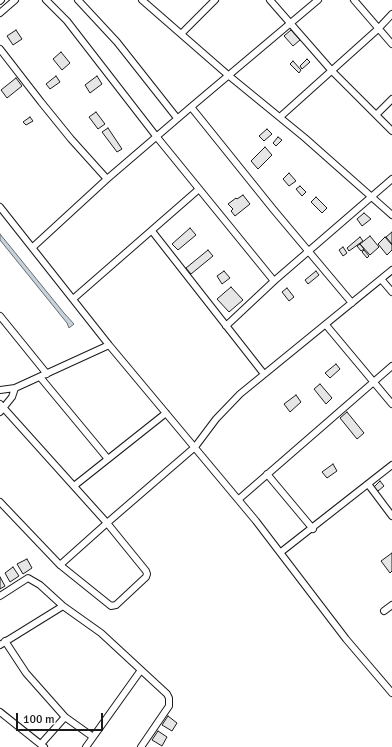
<!DOCTYPE html>
<style>
body{margin:0}
#map{position:relative;width:392px;height:747px;overflow:hidden;background:#fff;font-family:Signika,sans-serif}
canvas{display:block}
.scale{position:absolute;left:16px;top:713px;width:87px;height:18px;box-sizing:border-box;border:2px solid #1a1a1a;border-top:0;padding-left:5px;font-size:12px;line-height:14px;white-space:nowrap;color:#1a1a1a;-webkit-text-stroke:3px #fff;paint-order:stroke}
</style>
<div id="map">
<canvas width="392" height="747"></canvas>
<div class="scale">100 m</div>
</div>
<script>
const g = document.querySelector('canvas').getContext('2d');
g.lineJoin = 'round';
function paint(path, color) {
  g.fillStyle = color;
  g.fill(path, 'evenodd');
}
function toPath(rows) {
  const path = new Path2D();
  for (const r of rows) {
    path.moveTo(r[0], r[1]);
    for (let i = 2; i < r.length; i += 2) path.lineTo(r[i], r[i + 1]);
  }
  return path;
}
function trace(path, color, width, dash) {
  g.strokeStyle = color;
  g.lineWidth = width;
  g.lineCap = dash ? 'butt' : 'round';
  g.setLineDash(dash || []);
  g.stroke(path);
}
const water = toPath([
 [0,234,64,313,74,324,69,328,67,323,0,240,0,234]
]);
const building = toPath([
 [16,30,22,39,13,45,7,36,16,30],
 [291,30,300,40,293,46,284,36,291,30],
 [61,52,70,63,62,70,53,59,61,52],
 [307,59,310,62,302,69,300,66,307,59],
 [293,61,301,70,299,73,290,64,293,61],
 [56,76,60,82,50,89,46,84,56,76],
 [97,76,102,84,90,93,85,85,97,76],
 [16,78,22,86,7,98,1,90,16,78],
 [96,112,105,124,98,129,89,117,96,112],
 [30,117,33,121,26,125,23,122,30,117],
 [108,128,122,149,117,152,102,132,108,128],
 [267,129,272,134,264,141,259,136,267,129],
 [278,137,282,140,276,146,273,143,278,137],
 [265,147,272,155,258,169,251,161,265,147],
 [289,173,296,181,289,186,283,179,289,173],
 [300,186,306,192,302,196,296,189,300,186],
 [243,195,250,204,235,216,231,211,233,209,228,204,236,198,237,199,243,195],
 [316,197,327,208,322,213,311,202,316,197],
 [364,213,371,219,362,226,357,219,364,213],
 [190,228,196,235,178,250,172,244,190,228],
 [392,232,392,244,386,237,392,232],
 [370,236,379,247,370,255,360,244,370,236],
 [360,237,363,241,349,251,347,248,360,237],
 [385,237,392,245,392,250,387,255,378,244,385,237],
 [360,244,364,249,361,251,357,246,360,244],
 [343,247,347,253,343,256,339,250,343,247],
 [208,250,213,256,191,274,186,268,208,250],
 [364,250,369,256,367,258,362,252,364,250],
 [224,271,230,278,222,284,217,276,224,271],
 [316,271,319,275,308,284,305,280,316,271],
 [231,287,243,300,229,312,217,299,231,287],
 [287,288,294,297,289,301,282,292,287,288],
 [336,364,340,369,330,378,325,373,336,364],
 [320,384,332,398,326,404,314,389,320,384],
 [296,395,301,402,290,412,284,404,296,395],
 [347,412,364,433,357,439,340,418,347,412],
 [333,464,337,471,327,478,322,472,333,464],
 [380,481,384,486,378,491,374,487,380,481],
 [392,553,392,571,390,573,381,561,392,553],
 [27,559,32,568,23,574,17,564,27,559],
 [13,567,19,576,10,582,5,573,13,567],
 [0,577,5,586,0,589,0,577],
 [168,716,177,723,172,731,162,725,168,716],
 [158,731,167,737,162,746,152,740,158,731]
]);
const minor = toPath([
 [46,0,67,21,156,136,274,281],
 [78,0,117,42,177,118],
 [142,0,228,75,305,138,392,215],
 [270,0,332,71,392,131],
 [354,0,392,44],
 [0,1,1,0],
 [0,13,15,0],
 [181,34,215,0],
 [0,49,41,102,71,139,107,179],
 [191,107,273,209,352,303],
 [376,115,392,99],
 [280,117,378,29,392,14],
 [0,207,109,345,256,521,346,639,392,693],
 [152,231,264,374],
 [33,247,107,179,191,107,318,0],
 [381,279,392,292],
 [73,299,199,189],
 [0,316,47,374],
 [326,325,392,404],
 [226,326,274,281,392,179],
 [40,377,108,459],
 [0,390,15,388],
 [0,404,107,523,146,571,147,574,146,577,116,605,111,606,60,565,0,502],
 [0,412,12,397,15,388,109,345],
 [267,474,313,529],
 [368,484,392,516],
 [74,486,166,413],
 [239,499,392,366],
 [281,552,392,465],
 [60,565,107,523,195,447,216,419,240,394,392,270],
 [0,596,28,578,40,585,63,606,101,633,167,694,169,698,169,706,141,747],
 [384,611,392,605],
 [5,641,26,673,65,717,93,737],
 [0,645,63,606],
 [0,712,44,747],
 [41,744,65,717],
 [86,747,141,670]
]);
paint(water, '#c6d2dc');
trace(water, '#6a6a6a', 1);
paint(building, '#e6e6e6');
trace(building, '#1a1a1a', 1);
trace(minor, '#1a1a1a', 8);
trace(minor, '#fff', 6);
</script>
